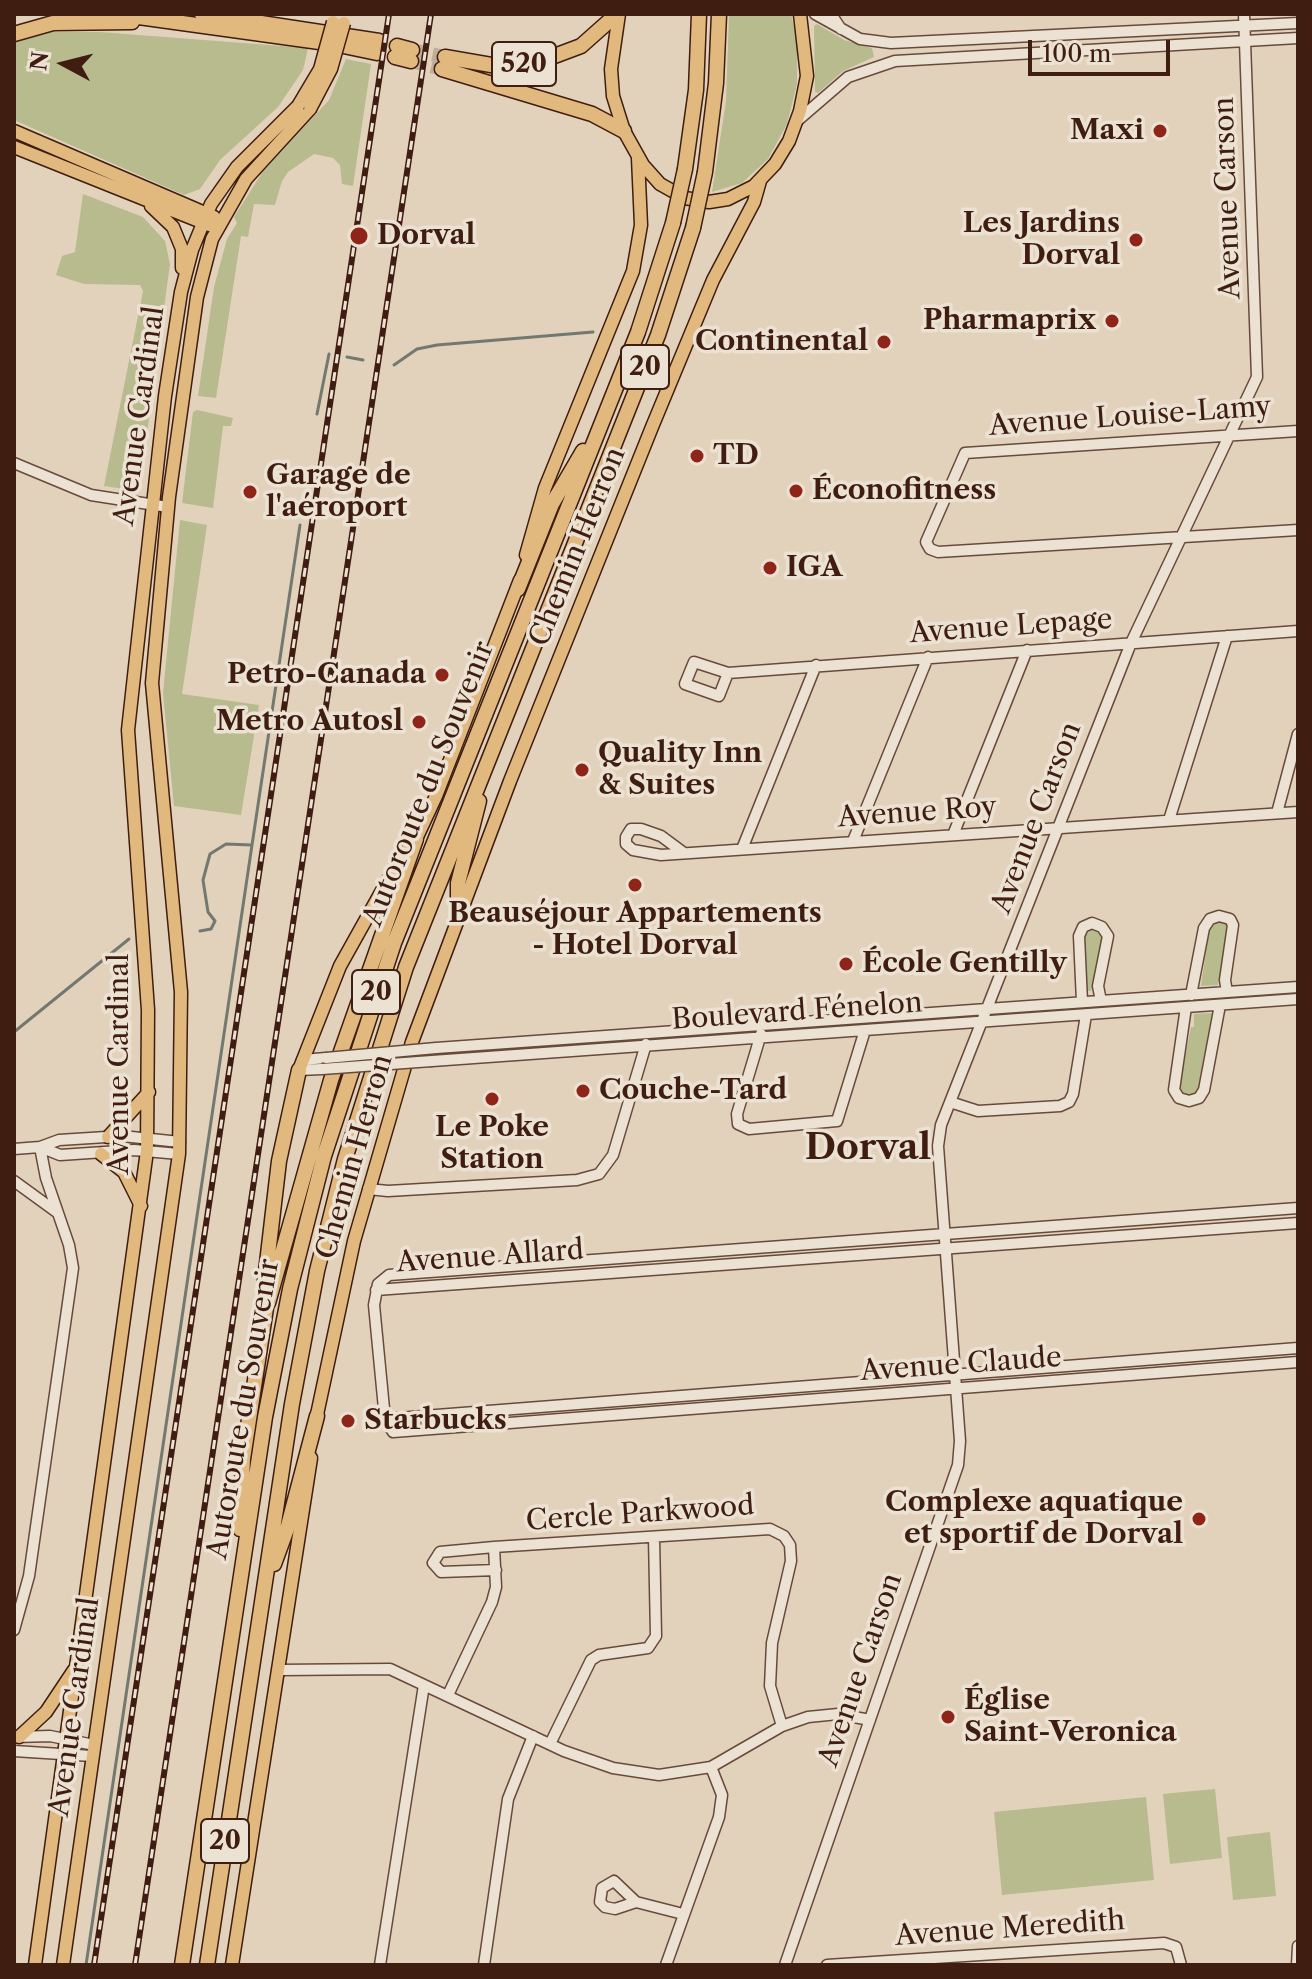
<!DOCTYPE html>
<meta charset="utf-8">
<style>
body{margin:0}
#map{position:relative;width:1312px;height:1979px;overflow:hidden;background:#e2d2bb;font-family:"Libre Caslon Text",serif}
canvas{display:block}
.frame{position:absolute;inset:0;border:16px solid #3f1d10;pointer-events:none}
.north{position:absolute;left:24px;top:24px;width:80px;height:80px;-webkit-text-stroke:6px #ece2d3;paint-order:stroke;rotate:277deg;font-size:22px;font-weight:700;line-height:32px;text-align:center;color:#3f1d10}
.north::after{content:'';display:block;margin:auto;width:28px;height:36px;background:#3f1d10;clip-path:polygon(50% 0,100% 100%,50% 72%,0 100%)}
.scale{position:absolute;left:1028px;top:40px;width:142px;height:36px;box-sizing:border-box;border:4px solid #3f1d10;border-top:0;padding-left:10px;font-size:24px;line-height:28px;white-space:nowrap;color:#3f1d10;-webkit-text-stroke:6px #ece2d3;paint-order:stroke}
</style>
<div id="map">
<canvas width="1312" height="1979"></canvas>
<div class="frame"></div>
<div class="north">N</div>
<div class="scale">100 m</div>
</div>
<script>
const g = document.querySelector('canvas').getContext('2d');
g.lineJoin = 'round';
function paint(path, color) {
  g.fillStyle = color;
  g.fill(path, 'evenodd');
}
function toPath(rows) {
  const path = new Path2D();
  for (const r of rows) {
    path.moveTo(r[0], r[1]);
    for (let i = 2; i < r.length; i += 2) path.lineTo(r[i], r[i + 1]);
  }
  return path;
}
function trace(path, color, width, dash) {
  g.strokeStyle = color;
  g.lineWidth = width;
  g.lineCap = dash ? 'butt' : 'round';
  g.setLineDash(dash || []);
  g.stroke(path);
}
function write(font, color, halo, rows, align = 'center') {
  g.font = font + ' "Libre Caslon Text",serif';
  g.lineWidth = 7;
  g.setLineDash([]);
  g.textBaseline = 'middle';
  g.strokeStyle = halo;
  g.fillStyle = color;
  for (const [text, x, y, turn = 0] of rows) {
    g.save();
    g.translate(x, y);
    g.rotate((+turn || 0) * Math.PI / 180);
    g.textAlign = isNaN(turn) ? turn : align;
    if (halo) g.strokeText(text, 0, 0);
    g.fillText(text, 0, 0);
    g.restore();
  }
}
const green = toPath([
 [729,14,791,14,797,41,797,84,787,124,768,159,742,183,712,192,726,101],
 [817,24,844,40,872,48,874,57,843,71,818,93,815,92,814,26],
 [53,32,100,32,308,48,303,70,278,107,220,160,200,189,184,195,14,120,14,42],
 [346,59,371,64,353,186,342,184,340,165,333,158,314,154,288,172,282,181,275,205,254,204,248,237,241,236,216,398,198,396,214,287,227,239,237,223,234,217,262,173,329,100],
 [83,194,143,217,165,241,170,264,140,485,131,490,104,486,143,291,140,285,84,284,56,275,62,256,75,252],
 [197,410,233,418,231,426,223,426,213,508,182,503,193,412],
 [180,520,207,525,182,694,259,705,241,815,174,806,163,693],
 [1216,922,1226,924,1228,933,1218,985,1201,986,1209,929],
 [1093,929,1099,931,1103,941,1091,991,1087,991,1084,936],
 [1212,1013,1198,1089,1194,1094,1183,1094,1179,1087,1191,1027,1194,1027,1194,1014],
 [1215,1789,1222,1858,1170,1864,1163,1794],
 [1146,1797,1154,1880,1002,1895,994,1812],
 [1270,1832,1276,1896,1233,1900,1227,1837]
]);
const stream = toPath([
 [347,357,363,360],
 [394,365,417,349,437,345,593,332],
 [317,414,329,354],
 [200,931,211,929,215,921,208,912,203,880,210,854,226,844,252,845,300,525],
 [14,1032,129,939],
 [86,1965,252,845]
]);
const highwayTunnel = toPath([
 [412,50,445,57],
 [411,61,442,69]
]);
const minor = toPath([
 [815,14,860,39,891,43,1298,23],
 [831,14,841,29],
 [797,121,848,77,895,61,1298,38],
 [1298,431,965,453,926,542,930,549,938,552,1298,530],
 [14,463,91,495,168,507],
 [728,673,719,696,685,684,694,662,728,673,1298,631],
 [1277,813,1298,734],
 [1169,820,1227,636],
 [953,835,1027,650],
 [853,841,928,657],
 [742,849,816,665],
 [684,853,661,836,641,829,631,829,626,837,626,844,633,850,661,855,1298,812],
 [1191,995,1204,928,1210,919,1219,916,1230,919,1233,925,1225,980,1227,992],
 [1082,1002,1079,936,1083,927,1092,923,1102,927,1108,936,1098,986,1101,1001],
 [1186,1007,1174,1090,1179,1098,1189,1101,1199,1098,1204,1090,1220,1005],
 [761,1034,737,1114,738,1124,749,1129,837,1121,865,1030],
 [436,1048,1298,987],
 [302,1060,326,1058],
 [432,1061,1298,999],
 [299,1070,322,1069],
 [950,1102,978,1111,1060,1106,1069,1102,1073,1094,1086,1015],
 [40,1147,60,1155,134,1150,179,1154],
 [14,1149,40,1147,59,1140,122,1136,180,1142],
 [14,1181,58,1213],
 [368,1189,388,1191,577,1180,599,1174,613,1155,646,1044],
 [1298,1208,389,1275,378,1284,374,1305,385,1419,393,1432,1298,1362],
 [376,1290,1298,1223],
 [385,1419,1298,1348],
 [494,1547,440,1552,433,1563,441,1572,496,1570],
 [14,1630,29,1576,73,1268,69,1245,46,1178,40,1147],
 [279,1670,390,1669,564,1751,613,1768,659,1775,711,1767,782,1726,808,1717,838,1714,870,1720],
 [448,1695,492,1602,496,1587,494,1547,770,1529,784,1536,790,1545,791,1561,772,1643,770,1686,782,1726],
 [16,1737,50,1736,94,1745],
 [550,1744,591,1660,599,1655,648,1648,656,1636,654,1537],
 [14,1751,92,1756],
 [636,1902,615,1909,605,1907,600,1902,602,1888,614,1881,636,1902,683,1914],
 [380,1965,424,1685],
 [484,1965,508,1799,533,1736],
 [666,1965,719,1817,722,1795,711,1767],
 [785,1965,958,1465,960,1441,938,1146,941,1125,1131,643,1257,377,1244,14],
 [827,1965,1164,1943,1176,1947,1181,1965],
 [1297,1965,1298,1946]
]);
const major = toPath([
 [619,14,611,69,613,96,624,131,643,165,660,184,685,198,709,202,728,199,754,186,775,164,789,141,800,111,807,76,800,14],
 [14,131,214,217],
 [14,147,209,225],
 [151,206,173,227,182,249,182,268],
 [526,555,545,488,633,271,641,225,638,158],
 [299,1070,340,966,398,862,416,839,436,796,520,580],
 [108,1137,149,1092],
 [101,1154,124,1172,141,1206],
 [315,1424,354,1241,412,1042,510,781,652,427,713,280,754,202,760,181],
 [19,1737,46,1712,74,1670],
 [35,1965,147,1151,148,1010,128,730,165,396,181,292,192,250,211,204,237,167,298,106],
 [63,1965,179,1154,181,992,152,683,169,497,197,297,212,239,246,179,310,109],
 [232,1965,311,1458]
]);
const highway = toPath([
 [117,14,334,44,377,53],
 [202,14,379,41],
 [14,34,53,23,132,22],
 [397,46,412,50],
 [395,57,411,61],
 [445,57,497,66,541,61,581,46,617,14],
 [442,69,592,114,624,131],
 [685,169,696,90,699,14],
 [705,172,716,83,719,14],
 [518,589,552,504,583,451],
 [458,918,458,883,479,801],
 [268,1303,331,1080,416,839],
 [240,1529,243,1459,266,1308,265,1280,279,1161,299,1070],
 [274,1564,288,1526,317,1416],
 [182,1965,265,1417,290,1289,324,1156,394,943,638,332,673,223],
 [207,1965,292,1404,317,1271,345,1159,406,967,658,335,693,228]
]);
const rail = toPath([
 [94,1965,389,14],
 [135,1965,431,14]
]);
const minorBridge = toPath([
 [326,1058,436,1048],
 [322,1069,432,1061]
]);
const majorBridge = toPath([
 [298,106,320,69,333,22],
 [310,109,331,69,344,23]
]);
const highwayBridge = toPath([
 [673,223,685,169],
 [693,228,705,172]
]);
const markers = [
 [1160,131,8,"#8f2418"],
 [359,236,10,"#8f2418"],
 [1136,240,8,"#8f2418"],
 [1112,321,8,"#8f2418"],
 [884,342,8,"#8f2418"],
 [697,456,8,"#8f2418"],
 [796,491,8,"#8f2418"],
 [250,492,8,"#8f2418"],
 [770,568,8,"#8f2418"],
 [442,675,8,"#8f2418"],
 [419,722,8,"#8f2418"],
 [582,770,8,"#8f2418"],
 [635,885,8,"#8f2418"],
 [846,964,8,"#8f2418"],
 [583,1091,8,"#8f2418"],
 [492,1099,8,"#8f2418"],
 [348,1421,8,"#8f2418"],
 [1199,1519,8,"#8f2418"],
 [948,1717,8,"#8f2418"]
];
const shields = [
 [524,64,64],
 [645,367,48],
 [376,992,48],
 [225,1841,48]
];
const shieldNames = [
 ["520",524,64],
 ["20",645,367],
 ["20",376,992],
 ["20",225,1841]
];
const poiNames = [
 ["Maxi",1144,131,"right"],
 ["Les Jardins",1120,224,"right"],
 ["Dorval",1120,256,"right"],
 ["Dorval",377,236],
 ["Pharmaprix",1096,321,"right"],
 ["Continental",868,342,"right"],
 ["TD",713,456],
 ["Garage de",266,476],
 ["l'aéroport",266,508],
 ["Éconofitness",812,491],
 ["IGA",786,568],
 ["Petro-Canada",426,675,"right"],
 ["Metro Autosl",403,722,"right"],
 ["Quality Inn",598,754],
 ["& Suites",598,786],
 ["Beauséjour Appartements",635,914,"center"],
 ["- Hotel Dorval",635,946,"center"],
 ["École Gentilly",862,964],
 ["Couche-Tard",599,1091],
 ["Le Poke",492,1128,"center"],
 ["Station",492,1160,"center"],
 ["Starbucks",364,1421],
 ["Complexe aquatique",1183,1503,"right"],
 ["et sportif de Dorval",1183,1535,"right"],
 ["Église",964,1701],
 ["Saint-Veronica",964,1733]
];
const streetNames = [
 ["Avenue Carson",1228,198,-92],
 ["Avenue Cardinal",140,416,-82],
 ["Avenue Louise-Lamy",1130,417,-4],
 ["Chemin Herron",578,547,-68],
 ["Avenue Lepage",1011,627,-4],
 ["Autoroute du Souvenir",429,784,-68],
 ["Avenue Roy",917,813,-4],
 ["Avenue Carson",1037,818,-69],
 ["Boulevard Fénelon",797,1012,-4],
 ["Avenue Cardinal",120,1064,-90],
 ["Chemin Herron",355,1157,-74],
 ["Avenue Allard",490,1257,-4],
 ["Avenue Claude",961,1365,-4],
 ["Autoroute du Souvenir",244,1409,-80],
 ["Cercle Parkwood",640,1514,-4],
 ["Avenue Carson",861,1670,-71],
 ["Avenue Cardinal",75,1707,-82],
 ["Avenue Meredith",1010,1929,-4]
];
const districtNames = [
 ["Dorval",868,1149]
];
paint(green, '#b7bb8d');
trace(stream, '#737971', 3);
trace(highwayTunnel, '#c1ae99', 14, [14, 7]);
trace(minor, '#684a3b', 13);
trace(major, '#3f1d10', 15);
trace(highway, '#3f1d10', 17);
trace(minor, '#ece2d3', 10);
trace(major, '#e1b97e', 12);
trace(highway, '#e1b97e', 14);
trace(rail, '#3f1d10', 6);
trace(rail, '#ece2d3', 3, [9]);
trace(minorBridge, '#684a3b', 13, []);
trace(majorBridge, '#3f1d10', 15, []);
trace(highwayBridge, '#3f1d10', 17, []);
trace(minorBridge, '#ece2d3', 10);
trace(majorBridge, '#e1b97e', 12);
trace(highwayBridge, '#e1b97e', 14);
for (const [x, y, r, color] of markers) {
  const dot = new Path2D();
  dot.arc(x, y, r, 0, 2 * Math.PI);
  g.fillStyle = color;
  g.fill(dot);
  trace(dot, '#ece2d3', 3);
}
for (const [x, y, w] of shields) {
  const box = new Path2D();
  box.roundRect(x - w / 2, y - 22, w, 44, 6);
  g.fillStyle = '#ece2d3';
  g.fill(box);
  trace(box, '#3f1d10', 2);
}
write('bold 26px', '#3f1d10', null, shieldNames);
write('bold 28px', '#3f1d10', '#ece2d3', poiNames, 'left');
write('28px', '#3f1d10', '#ece2d3', streetNames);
write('bold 36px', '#3f1d10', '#ece2d3', districtNames);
</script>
